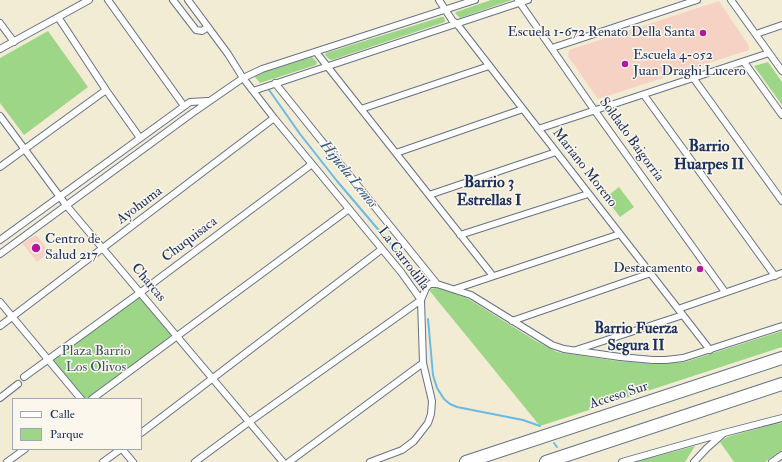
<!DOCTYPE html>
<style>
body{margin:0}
#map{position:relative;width:782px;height:462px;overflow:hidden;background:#f2ecd5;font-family:"IM FELL Double Pica",serif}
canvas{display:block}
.legend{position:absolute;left:12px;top:398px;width:130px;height:52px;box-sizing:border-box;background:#fbf7ec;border:1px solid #a1a7b3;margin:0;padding:5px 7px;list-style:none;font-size:12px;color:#1b2f5e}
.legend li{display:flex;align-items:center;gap:8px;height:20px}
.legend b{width:20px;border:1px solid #a1a7b3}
</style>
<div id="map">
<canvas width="782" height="462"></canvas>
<ul class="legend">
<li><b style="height:5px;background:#fff"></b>Calle</li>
<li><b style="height:11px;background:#9ed688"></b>Parque</li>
</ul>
</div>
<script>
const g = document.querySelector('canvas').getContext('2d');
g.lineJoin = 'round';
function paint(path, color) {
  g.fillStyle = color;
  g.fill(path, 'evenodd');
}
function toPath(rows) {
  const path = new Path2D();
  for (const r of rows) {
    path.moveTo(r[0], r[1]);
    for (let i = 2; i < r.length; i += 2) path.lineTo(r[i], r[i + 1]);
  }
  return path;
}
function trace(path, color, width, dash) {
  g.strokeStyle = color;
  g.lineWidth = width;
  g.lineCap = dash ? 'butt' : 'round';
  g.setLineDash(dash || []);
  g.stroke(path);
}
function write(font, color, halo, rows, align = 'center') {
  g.font = font + ' "IM FELL Double Pica",serif';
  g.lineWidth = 3;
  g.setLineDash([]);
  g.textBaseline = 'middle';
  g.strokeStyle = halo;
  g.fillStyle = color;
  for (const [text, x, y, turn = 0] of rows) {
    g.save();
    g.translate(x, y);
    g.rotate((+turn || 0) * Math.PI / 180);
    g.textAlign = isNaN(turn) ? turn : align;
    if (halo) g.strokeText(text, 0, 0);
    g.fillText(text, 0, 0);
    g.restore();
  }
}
const built = toPath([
 [719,1,749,46,749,50,598,99,568,56,569,50],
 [36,235,50,252,37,262,22,243]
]);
const green = toPath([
 [491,0,512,0,460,18,455,13,456,12],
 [441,17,444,17,445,22,332,60,329,59,325,55,326,53],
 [48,31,88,87,24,135,0,103,0,58],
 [312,57,317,62,316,65,260,83,255,77,255,75],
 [768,62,782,82,782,105,754,66],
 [619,187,634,207,620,217,605,198],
 [437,287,467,298,536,341,557,352,617,361,659,364,685,362,782,331,782,347,540,426,429,290],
 [141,292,177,336,92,399,81,399,48,359],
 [782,423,782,450,765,462,734,462,720,442,727,437,771,425],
 [695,446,685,462,636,462]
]);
const stream = toPath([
 [267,87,300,134,337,181,416,274],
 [428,319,433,375,437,388,444,399,450,404,457,407,523,420,540,426],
 [554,443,557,447]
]);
const street = toPath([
 [108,0,184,106],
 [173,0,196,30,202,31,208,27],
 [188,0,228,54,243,78,274,118,401,272,421,300,423,363,432,401,431,414,428,423,414,441,402,450,370,462],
 [439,0,452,20,457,24,710,350],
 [518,0,595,111,725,292],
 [731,0,782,71],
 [58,17,106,90,140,138],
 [0,23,14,42],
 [756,34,782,25],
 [552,48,697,0],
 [0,49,89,0],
 [316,52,493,276],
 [744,62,782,115],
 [694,79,782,201],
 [275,83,437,284],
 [253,91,528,0],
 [644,95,775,276],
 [361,109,489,66],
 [0,116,66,205,283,462],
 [538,129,769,53],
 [396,153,523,109],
 [0,167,106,90],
 [429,195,556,152],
 [460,235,588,194],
 [0,240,190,102,208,101],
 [0,254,191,114,243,78,262,69,475,0],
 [455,289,620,234],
 [0,302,81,399],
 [678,309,782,273],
 [512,321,651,273],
 [0,326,274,118],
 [576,350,683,315],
 [24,377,141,292,312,164],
 [0,398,18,384],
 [92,399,349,209],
 [141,433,382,249],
 [122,449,133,462],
 [7,462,25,449],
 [103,462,121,449],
 [195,462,249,422,421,300,426,288,430,284,437,284,471,295,552,345,564,349,620,357,653,360,666,360,683,358,782,326],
 [289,462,423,363],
 [622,462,724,433],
 [694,462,707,448,724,433,782,418],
 [772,462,782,455]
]);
const highway = toPath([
 [466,462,782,358],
 [546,462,782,384]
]);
const markers = [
 [703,33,4,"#b5179e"],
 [625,64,4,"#b5179e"],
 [36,248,5,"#b5179e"],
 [700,269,4,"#b5179e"]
];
const poiNames = [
 ["Escuela 1-672 Renato Della Santa",695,33],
 ["Escuela 4-052",633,56,"left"],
 ["Juan Draghi Lucero",633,72,"left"],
 ["Centro de",45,240,"left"],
 ["Salud 217",45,256,"left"],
 ["Destacamento",692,269]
];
const streetNames = [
 ["Soldado Baigorria",631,140,54],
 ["Mariano Moreno",584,168,52],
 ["Ayohuma",140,206,-37],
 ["Chuquisaca",190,240,-37],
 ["La Carrodilla",403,259,53],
 ["Charcas",148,283,50],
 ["Acceso Sur",619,396,-18]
];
const parkNames = [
 ["Plaza Barrio",96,352],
 ["Los Olivos",96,368]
];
const waterNames = [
 ["Hijuela Lemos",348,175,51]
];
const neighbourhoodNames = [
 ["Barrio Fuerza",636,330],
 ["Segura II",636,347]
];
const quarterNames = [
 ["Barrio",709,148],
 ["Huarpes II",709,166],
 ["Barrio 3",489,184],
 ["Estrellas I",489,202]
];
paint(built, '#f6d2c5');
paint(green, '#9ed688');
trace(stream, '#69bbe5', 2);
trace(street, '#667188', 8);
trace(highway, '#667188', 14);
trace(street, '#fff', 6);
trace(highway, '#fff', 12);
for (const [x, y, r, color] of markers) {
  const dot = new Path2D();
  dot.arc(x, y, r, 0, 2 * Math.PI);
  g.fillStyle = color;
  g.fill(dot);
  trace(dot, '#fbf7ec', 1.5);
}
write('14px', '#1b2f5e', '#fbf7ec', poiNames, 'right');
write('14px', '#1b2f5e', '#fbf7ec', streetNames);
write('14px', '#3c5968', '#fbf7ec', parkNames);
write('italic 15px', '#325986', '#fbf7ec', waterNames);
write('bold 15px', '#1b2f5e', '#fbf7ec', neighbourhoodNames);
write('bold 16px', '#1b2f5e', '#fbf7ec', quarterNames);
</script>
